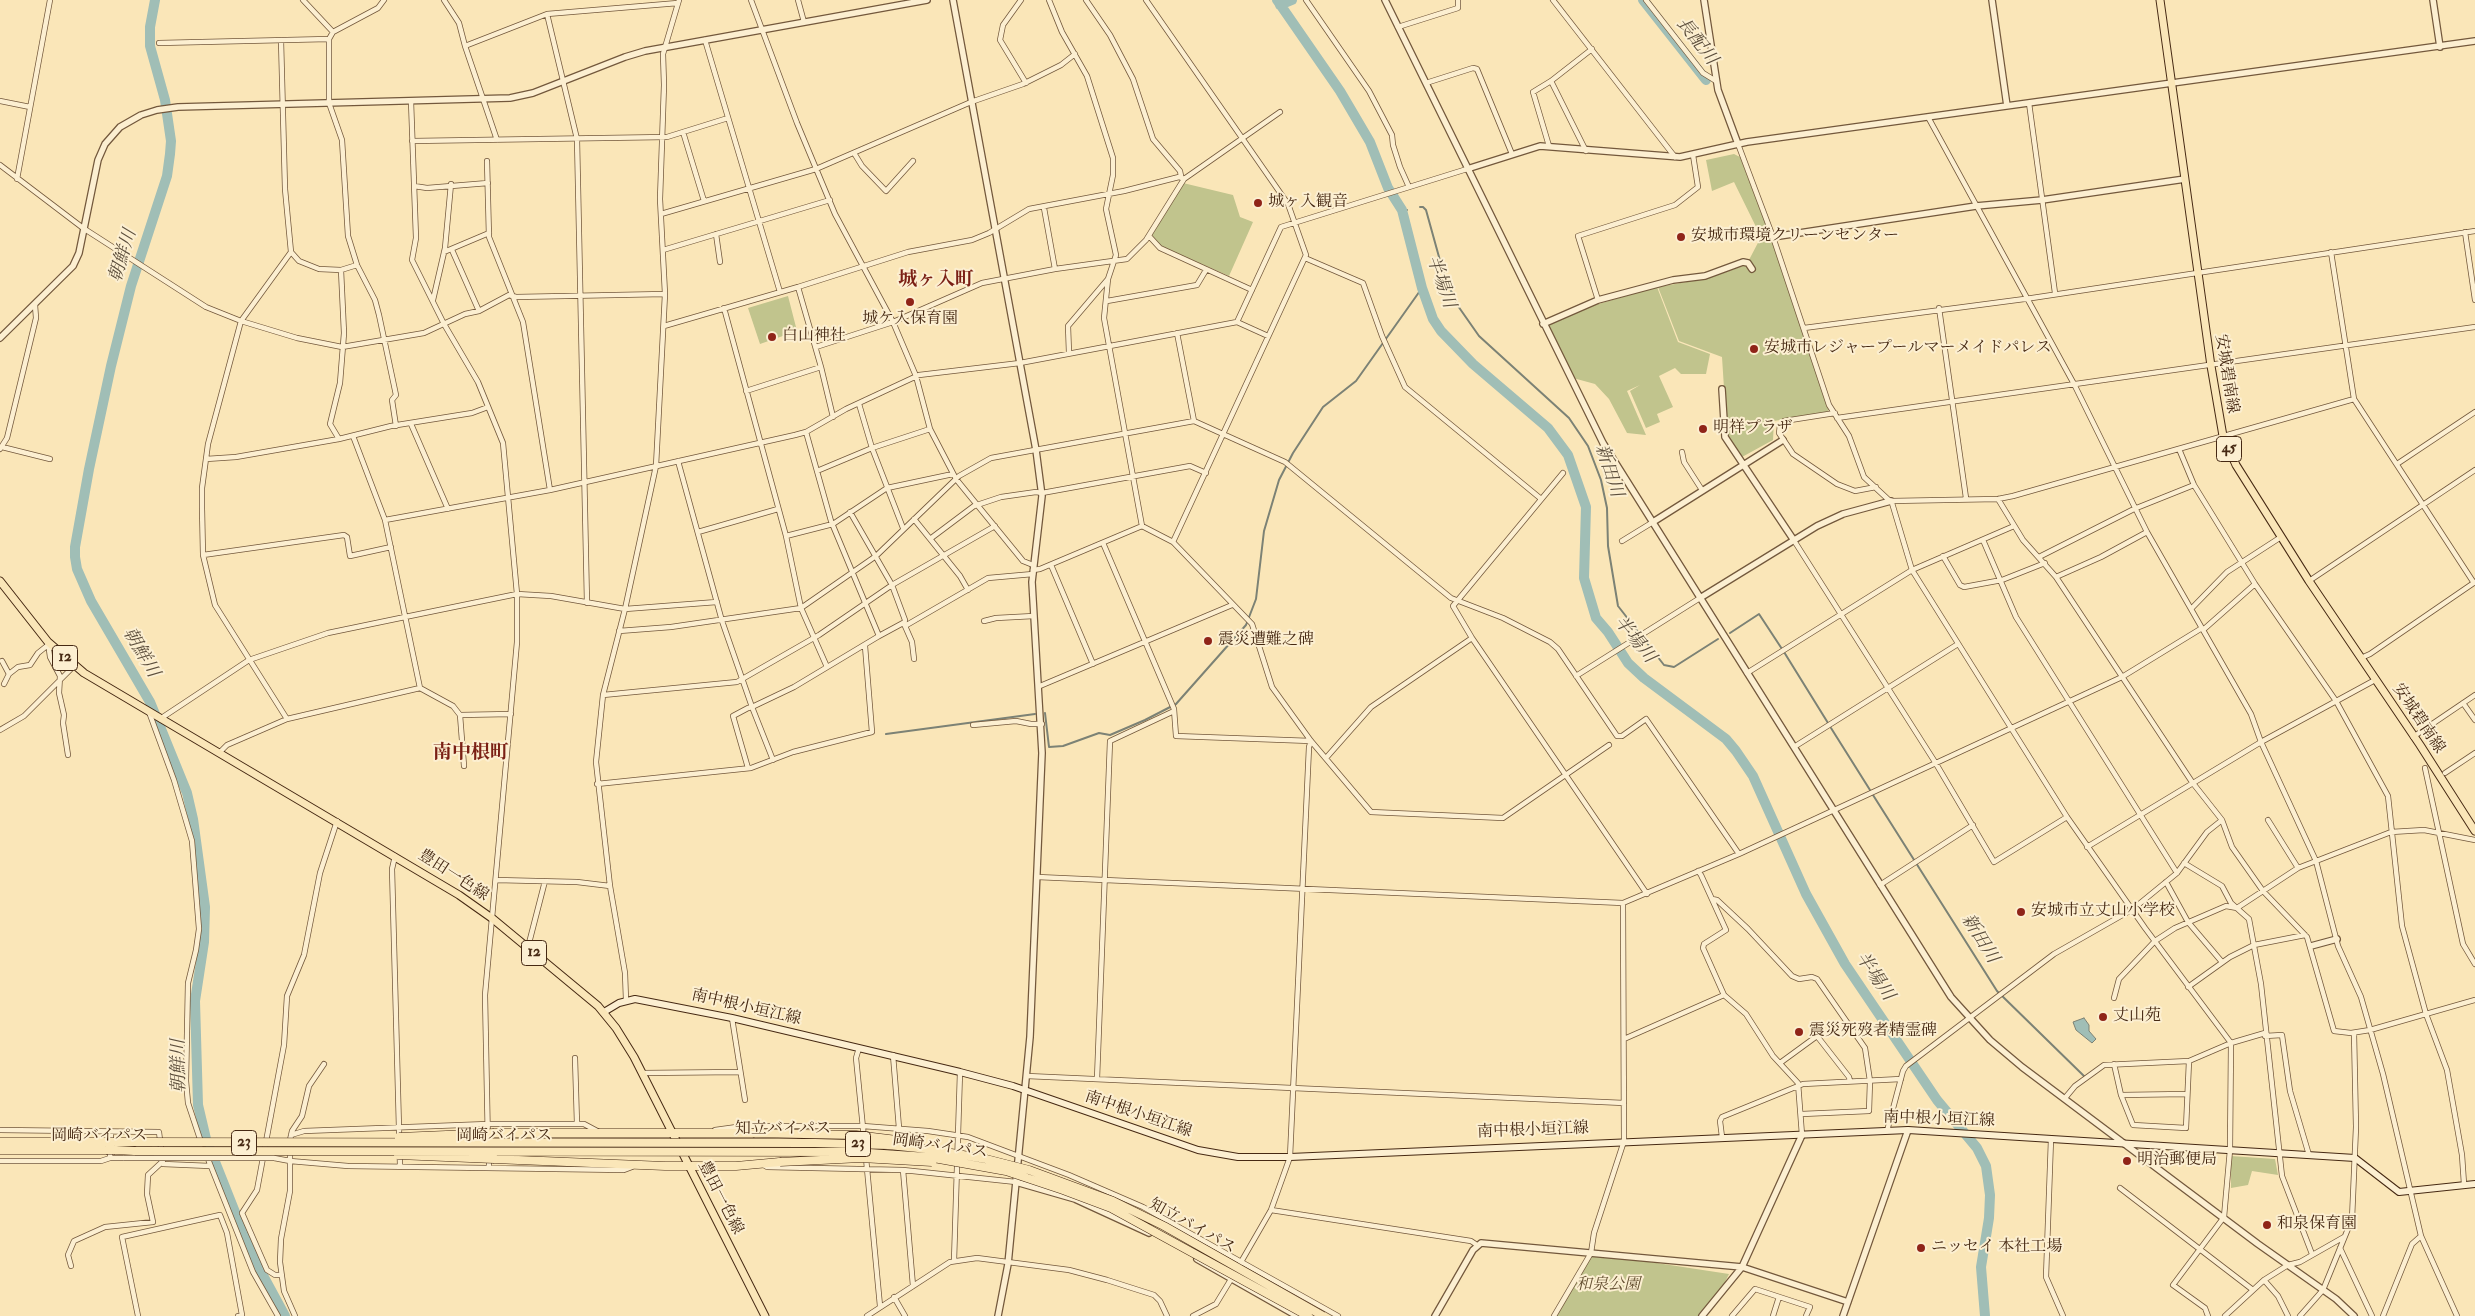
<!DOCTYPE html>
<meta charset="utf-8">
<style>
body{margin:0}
canvas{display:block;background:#fae6b8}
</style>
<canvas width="2475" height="1316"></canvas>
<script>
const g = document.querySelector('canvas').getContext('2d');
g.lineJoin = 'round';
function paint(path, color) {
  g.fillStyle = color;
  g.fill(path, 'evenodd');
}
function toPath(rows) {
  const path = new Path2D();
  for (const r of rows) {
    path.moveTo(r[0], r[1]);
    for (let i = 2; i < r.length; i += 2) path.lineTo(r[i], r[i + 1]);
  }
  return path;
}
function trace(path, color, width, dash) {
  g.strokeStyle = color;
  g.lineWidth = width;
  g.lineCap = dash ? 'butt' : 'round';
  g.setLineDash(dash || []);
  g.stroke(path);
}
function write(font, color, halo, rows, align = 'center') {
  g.font = font + ' "IM FELL Double Pica","Noto Serif JP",serif';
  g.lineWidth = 4;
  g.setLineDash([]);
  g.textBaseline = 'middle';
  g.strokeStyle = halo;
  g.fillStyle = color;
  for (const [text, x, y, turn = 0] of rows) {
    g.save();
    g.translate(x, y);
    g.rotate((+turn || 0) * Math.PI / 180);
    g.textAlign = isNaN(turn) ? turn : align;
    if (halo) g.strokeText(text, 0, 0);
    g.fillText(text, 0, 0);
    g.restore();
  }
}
const green = toPath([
 [1734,154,1740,157,1773,243,1829,410,1827,412,1774,421,1773,440,1742,457,1727,435,1722,357,1679,341,1658,287,1709,278,1746,265,1750,258,1761,237,1734,182,1712,191,1706,160],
 [1183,183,1233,195,1240,217,1253,222,1229,276,1158,245,1152,235],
 [1657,287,1678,342,1710,354,1706,374,1681,374,1675,368,1659,376,1673,407,1657,414,1660,422,1646,428,1630,391,1640,385,1627,391,1646,435,1627,433,1609,399,1595,384,1573,378,1549,328,1549,324,1595,305],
 [788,296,797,331,760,344,748,308],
 [2231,1156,2275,1159,2278,1175,2252,1171,2248,1185,2231,1188],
 [1591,1253,1729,1274,1721,1290,1699,1316,1555,1316]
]);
const water = toPath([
 [2084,1018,2089,1025,2089,1031,2096,1039,2092,1043,2076,1030,2073,1022,2084,1018]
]);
const stream = toPath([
 [1420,207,1423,207,1426,210,1444,275,1458,306,1479,336,1569,418,1588,446,1601,480,1607,508,1608,546,1618,606,1664,665,1674,667,1718,639],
 [1402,210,1407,210],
 [1730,633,1759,614,1782,649],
 [1784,652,1828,723],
 [1045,713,1049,747,1063,746,1099,733,1110,735,1145,720,1176,704,1246,625,1256,599,1264,531,1279,480,1293,453,1323,407,1356,381,1422,288],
 [1831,728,1870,790],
 [886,734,1035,714],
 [1873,795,1997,991,2086,1078]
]);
const river = toPath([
 [155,0,150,27,150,46,165,100,171,141,170,154,167,176,131,286,111,366,89,469,75,547,75,557,77,569,91,601,150,702,187,793,193,819,205,907,204,942,195,1001,198,1105,206,1139,235,1212,260,1270,285,1316],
 [1277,0,1340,91,1370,142,1388,188,1402,210,1422,288,1433,319,1441,331,1473,364,1548,428,1568,455,1586,507,1584,578,1596,618,1608,632,1628,663,1644,678,1726,739,1736,751,1753,776,1806,894,1845,964,1937,1100,1977,1148,1986,1166,1990,1195,1989,1218,1981,1267,1985,1316],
 [1643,0,1706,80],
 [1280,5,1292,0]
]);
const minor = toPath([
 [303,0,333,32],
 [384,0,378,8,333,32,329,39,329,103,342,140,348,236,357,265,375,300,379,315,396,395,392,400,396,426],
 [444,0,459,23,465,46,497,140],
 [751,0,797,123,835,214,893,322,916,376,930,429,956,479,1023,561,1033,565],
 [798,0,804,22],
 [1021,0,1003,25,1000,40,1026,83],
 [1049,0,1062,32,1087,76,1113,158,1113,175,1106,209,1116,255,1108,279,1104,318,1142,526],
 [1086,0,1110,35,1133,79,1153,139,1180,171,1181,176],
 [1146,0,1288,204,1306,255,1173,542],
 [1306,0,1369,91,1392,135,1393,145,1400,167,1409,187],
 [1553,0,1675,157],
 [1646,0,1703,73,1716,81],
 [547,14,577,139,587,603],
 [1398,27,1458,8,1458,0],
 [281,40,285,189,291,252,241,321,208,444,202,488,202,508,203,555,215,605,287,719],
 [705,40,780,292],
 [159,43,329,39],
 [465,46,547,14,678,3],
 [1551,81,1586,151],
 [1426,83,1473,68,1477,69,1512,154],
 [0,101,30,107],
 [411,101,416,238,412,260,444,324,478,382,503,443,517,594,517,642,485,995,488,1145],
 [2029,103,2055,293],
 [1928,117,2074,384,2147,532,2251,714,2261,742,2316,861,2338,946,2361,997,2383,1074,2421,1236,2457,1316],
 [683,132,704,201],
 [412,141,667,137,728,118],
 [1738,144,1773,237,1829,405,1849,436,1864,477,1892,503,1912,570,2067,817,2145,928,2231,1043,2230,1150,2224,1217,2173,1285,2205,1308,2208,1316],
 [1549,146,1533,92,1551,81,1592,49],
 [854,153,862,166,886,191,913,161],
 [487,161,489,237,523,322,550,490],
 [0,165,83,228,206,307,241,321,297,338,342,347,424,333,465,314,479,311,509,295,516,297,665,294],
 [17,179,50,0],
 [414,186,427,188,488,183],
 [1044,208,1055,269],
 [661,214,816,169,971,102,1023,84,1061,65,1075,54],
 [2465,232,2475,300],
 [716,234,720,262],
 [1149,236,1160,248,1252,290],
 [452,250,479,311],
 [663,250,830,200],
 [291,252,299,261,319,269,341,270,357,265],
 [444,252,489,233],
 [2331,252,2354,399,2474,583],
 [1305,258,1363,283,1382,336,1405,387,1540,498],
 [798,287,821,367,833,417],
 [433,300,445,248,451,184],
 [1598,300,1578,236,1675,205,1698,187,1693,155],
 [1107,301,1197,285,1206,270],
 [724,308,786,536,801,608,827,667],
 [1939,308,1966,498],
 [1237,322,1281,227,1467,169],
 [664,326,798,287,908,252,972,240,989,233,1029,209,1124,191,1179,177,1184,179],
 [1804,328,2032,298,2475,231],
 [1177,333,1194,421],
 [816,347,893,322,982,283,1055,269,1127,259,1146,240,1184,179,1280,112],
 [1069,353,1068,326,1108,279],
 [746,391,821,367],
 [859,404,872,448,903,528],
 [1835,413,1784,421,1780,425,1779,433,1793,454,1837,484,1855,491,1876,487],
 [1837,418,2475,327],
 [411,424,448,509],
 [353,436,385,520,420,688],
 [339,439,330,424,340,383,344,333,341,270],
 [2,447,50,459],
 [0,449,7,438,36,318,35,305],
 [2179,449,2194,485,2255,584,2336,701,2388,796,2402,926,2426,1014,2447,1070,2462,1155,2464,1184],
 [1682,452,1684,462,1702,490],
 [206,459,236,457,339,439,391,426,472,413,488,407],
 [678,461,722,621,752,707,794,687,879,636,831,521,806,432],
 [2397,464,2475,412],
 [817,471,872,448,930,429],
 [1563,473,1453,606,1472,638,1647,894],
 [1998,499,2023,540,2056,577,2192,782,2222,820,2232,847,2263,891,2307,937,2334,1031,2351,1033,2370,1030,2475,1000],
 [1891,501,1998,499,2013,496,2354,399],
 [850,512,892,585,905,620,904,624],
 [914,519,960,576,968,590],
 [385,520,550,490,795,435,806,432,846,409,919,375,1020,363,1237,322,1268,336],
 [698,532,778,509],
 [786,536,833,524,887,488,953,474],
 [930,539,974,506,1001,497,1036,492,1042,493,1190,466,1206,473],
 [1793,539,1935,762,1994,862,2067,817],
 [1983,540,2016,617,2177,873],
 [1622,541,1653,522],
 [1103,543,1174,709,1176,736,1311,741],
 [203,555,344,535,347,537,350,556,391,547],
 [1943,556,1960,585,1964,587,2002,580,2045,563],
 [2039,557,2134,509,2194,485],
 [1051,565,1093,664],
 [1033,570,1040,569,1142,526,1173,542,1252,624,1272,687,1311,741,1371,812,1503,818,1609,745],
 [2056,577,2101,557,2147,532],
 [2309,581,2475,470],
 [2191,609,2227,572,2281,537],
 [984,621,996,618,1034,616],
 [905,626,912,642,914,659],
 [2203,630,2255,584],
 [619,631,671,627,801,608,876,556,959,476,991,458,1194,421,1285,462,1451,598,1503,618,1550,642,1558,649,1617,736,1622,736,1646,719,1739,854],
 [879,636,903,623,905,626,988,578,1033,574],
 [48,642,50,657,60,676,59,693,64,715,63,723,68,755],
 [2361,658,2370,654,2475,582],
 [2,661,9,674,18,667,30,665,38,653,48,645],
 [1747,673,1912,570,2014,526],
 [1576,676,1700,598],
 [4,684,9,674],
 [1040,686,1232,605],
 [603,695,737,682,819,635,892,585,995,526],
 [2463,703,2475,720],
 [149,712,174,780,192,841,199,929,196,950,188,983,186,1081,188,1103,201,1142],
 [460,715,511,714],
 [160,719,249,660,328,633,405,617,517,594,551,596,625,609,717,602],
 [973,725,1016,721,1031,724,1042,724],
 [0,730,24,716,74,666],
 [2413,737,2475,695],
 [1794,747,1958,644],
 [219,753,227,745,287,719,420,688,453,706,460,715,464,766],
 [1326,758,1371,707,1472,638],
 [748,768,733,716,748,708,752,707,773,760],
 [2425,768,2463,944,2475,964],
 [2445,773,2475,753],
 [597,784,751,768,793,752,872,732,865,646],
 [2268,820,2298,868],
 [2087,847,2261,742,2375,680],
 [395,856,392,869,400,1166],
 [2184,863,2222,886,2231,903,2249,919,2261,984,2282,1176,2312,1254],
 [1698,871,1701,875,1726,930,1704,944,1703,948,1724,995,1746,1014,1773,1056,1798,1083,1802,1135],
 [1037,877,1623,903,1739,854,2122,677,2202,628],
 [496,880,577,882,610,886],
 [2166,882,2188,922,2222,962],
 [1880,885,1973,825],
 [1712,899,1717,900,1748,929,1792,976,1799,979,1812,977,1817,979,1865,1048,1870,1081,1869,1111,1802,1114],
 [528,947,545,881],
 [2188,987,2230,957,2254,945,2305,935],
 [2114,998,2119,979,2155,941,2175,928,2226,906,2237,908,2298,868,2391,832,2424,830,2475,840],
 [626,1000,625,973,610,886,596,762,603,695,625,609,656,466,665,294,660,199,664,85,663,54,679,0],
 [732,1018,745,1100],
 [2265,1036,2282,1035,2290,1091,2309,1155],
 [1624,1039,1724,995],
 [859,1048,856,1058,864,1138],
 [893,1055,899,1128],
 [575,1058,577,1124],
 [1780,1063,1817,1036,1849,1077,1850,1081],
 [2114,1064,2121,1095,2133,1125,2186,1128,2189,1061],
 [642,1073,740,1072],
 [1027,1076,1624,1103],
 [1097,1079,1110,741,1174,711],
 [2121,1095,2186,1094],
 [2065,1098,2075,1086,2104,1065,2189,1061,2231,1043,2265,1033],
 [0,1130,159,1132,163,1164,210,1166],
 [715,1130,744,1126,863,1126,928,1131,968,1137,1069,1175,1143,1207,1338,1316],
 [1887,1131,1903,1071,1906,1066,2054,954,2133,909,2177,873,2207,832,2222,820],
 [291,1135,304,1131,488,1124,584,1124,599,1132],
 [1722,1137,1720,1121,1722,1117,1803,1084,1901,1079],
 [2051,1139,2046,1277,2063,1316],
 [204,1149,253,1272,278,1316],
 [110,1158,124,1158],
 [274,1158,290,1161,348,1166,624,1170,632,1167],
 [489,1158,489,1168],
 [866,1158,880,1306],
 [0,1161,101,1161,110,1158,111,1131],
 [762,1164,767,1167,903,1170,1016,1182],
 [903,1170,913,1286],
 [2120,1188,2253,1290],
 [1271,1210,1471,1241,1477,1245],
 [2340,1248,2372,1316],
 [954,1261,960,1072],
 [71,1266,68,1255,74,1241,105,1227,153,1222,147,1194,148,1175,162,1162],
 [1237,1269,1271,1210,1290,1157,1309,747,1311,741],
 [281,1275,275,1275,267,1270,242,1213,257,1190,284,1045,287,996,304,955,320,873,337,821],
 [894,1297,905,1316],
 [138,1316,122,1237,220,1215,227,1233,242,1315,238,1316],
 [295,1316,284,1291,280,1262,281,1239,290,1191,290,1140,292,1131,302,1116,309,1086,324,1064],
 [867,1316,950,1262,977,1258,1069,1270,1107,1280,1154,1295,1160,1301,1167,1316],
 [1193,1316,1216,1304,1233,1276],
 [1554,1316,1591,1253,1594,1233,1624,1141,1623,903],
 [1732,1316,1755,1289,1810,1307,1806,1316],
 [1773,1316,1779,1297],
 [2225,1316,2264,1280],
 [2288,1316,2278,1296,2264,1280,2288,1265,2300,1262,2344,1237],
 [2300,1316,2323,1290,2352,1219,2356,1127,2354,1033],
 [2383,1316,2412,1244,2421,1236]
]);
const tertiary = toPath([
 [953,0,1036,450,1042,496,1032,582,1042,753,1030,1037,1008,1264,998,1316],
 [1385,0,1603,443,1951,997,1990,1040,2022,1067,2258,1244,2336,1299,2354,1316],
 [1704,0,1718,90,1738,144],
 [1992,0,2007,106],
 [2433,0,2440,47],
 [1467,169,1540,146,1680,157,1747,142,2475,41],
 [1773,237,1976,206,2042,200,2185,179],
 [1543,324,1598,300,1673,280,1705,276,1743,262,1748,263,1752,269],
 [0,338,73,266,79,253,98,160,105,144,120,127,141,115,157,110,178,107,510,98,533,93,625,57,645,51,927,0],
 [1722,389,1725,437,1793,539],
 [1653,522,1783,440],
 [1700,598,1817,526,1843,514,1891,501],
 [2311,946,2337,939],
 [1016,1182,1075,1199,1149,1233],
 [1197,1259,1297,1316],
 [1435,1316,1473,1250,1481,1243,1742,1267,1848,1302],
 [1702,1316,1742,1267,1802,1135],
 [1843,1316,1908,1130]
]);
const secondary = toPath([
 [604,1012,619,1003,635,999,732,1018,960,1072,1013,1086,1198,1150,1238,1157,1290,1157,1908,1130,2355,1158,2399,1192,2475,1184]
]);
const primary = toPath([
 [2160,0,2211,366,2223,436,2236,465,2309,581,2420,745,2475,831],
 [0,581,48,642,84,673,459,895,493,919,598,1006,616,1028,634,1057,765,1316]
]);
const trunk = toPath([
 [494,1133,753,1133],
 [0,1142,105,1142],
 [114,1142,134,1142],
 [0,1150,106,1150],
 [115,1150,135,1151],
 [494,1159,665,1166,736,1166,780,1162]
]);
const minorBridge = toPath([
 [124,1158,274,1158]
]);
const trunkBridge = toPath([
 [753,1133,856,1135,913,1142],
 [399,1137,494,1133],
 [105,1142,114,1142],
 [134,1142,815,1143,888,1145,928,1149,986,1159,1029,1170,1113,1201,1164,1226,1323,1316],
 [106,1150,115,1150],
 [135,1151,854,1152,928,1157,1006,1171,1063,1190,1111,1208,1308,1316],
 [398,1155,494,1159],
 [780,1162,861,1158,932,1162]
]);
const markers = [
 [1258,203,5,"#8f2418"],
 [1681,237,5,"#8f2418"],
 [910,302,5,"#8f2418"],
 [772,337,5,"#8f2418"],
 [1754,349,5,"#8f2418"],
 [1703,429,5,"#8f2418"],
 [1208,641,5,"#8f2418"],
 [2021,912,5,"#8f2418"],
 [2103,1017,5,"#8f2418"],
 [1799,1032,5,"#8f2418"],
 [2127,1161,5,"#8f2418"],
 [2267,1225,5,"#8f2418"],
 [1921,1248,5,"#8f2418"]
];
const shields = [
 [2229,449,25],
 [65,658,25],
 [534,953,25],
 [244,1143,25],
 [858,1144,25]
];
const shieldNames = [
 ["45",2229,449],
 ["12",65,658],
 ["12",534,953],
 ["23",244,1143],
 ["23",858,1144]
];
const poiNames = [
 ["城ヶ入観音",1268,203],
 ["安城市環境クリーンセンター",1691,237],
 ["城ケ入保育園",910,320,"center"],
 ["白山神社",782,337],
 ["安城市レジャープールマーメイドパレス",1764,349],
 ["明祥プラザ",1713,429],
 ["震災遭難之碑",1218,641],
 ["安城市立丈山小学校",2031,912],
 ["丈山苑",2113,1017],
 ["震災死歿者精霊碑",1809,1032],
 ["明治郵便局",2137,1161],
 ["和泉保育園",2277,1225],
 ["ニッセイ 本社工場",1931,1248]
];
const streetNames = [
 ["安城碧南線",2226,374,81],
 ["安城碧南線",2418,719,56],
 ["豊田一色線",453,876,33],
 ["南中根小垣江線",746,1008,13],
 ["南中根小垣江線",1138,1115,19],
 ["南中根小垣江線",1939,1120,2],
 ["知立バイパス",783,1130],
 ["南中根小垣江線",1533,1131,-2],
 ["岡崎バイパス",99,1137],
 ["岡崎バイパス",504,1137],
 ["岡崎バイパス",940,1147,8],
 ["豊田一色線",720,1198,63],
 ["知立バイパス",1192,1227,29]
];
const parkNames = [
 ["和泉公園",1608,1286]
];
const waterNames = [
 ["長配川",1696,42,52],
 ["朝鮮川",124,256,-73],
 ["半場川",1440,282,71],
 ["新田川",1608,471,72],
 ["半場川",1634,640,51],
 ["朝鮮川",140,653,60],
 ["新田川",1979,939,58],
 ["半場川",1874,977,56],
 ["朝鮮川",180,1066,-91]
];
const quarterNames = [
 ["城ヶ入町",936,281],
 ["南中根町",471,754]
];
paint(green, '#c1c48d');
paint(water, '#a0beb6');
trace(water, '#7c8275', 1);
trace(stream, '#7c8275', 2);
trace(river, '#a0beb6', 10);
trace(minor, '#73583c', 6);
trace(tertiary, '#73583c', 8);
trace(secondary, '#462913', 8);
trace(primary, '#462913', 9);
trace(trunk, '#462913', 9);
trace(minor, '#fcefd1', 4.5);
trace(tertiary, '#fcefd1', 5.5);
trace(secondary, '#fcefd1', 6);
trace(primary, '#fae6b8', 7);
trace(trunk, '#fae6b8', 8);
trace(minorBridge, '#73583c', 6, []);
trace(trunkBridge, '#462913', 9, []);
trace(minorBridge, '#fcefd1', 4.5);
trace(trunkBridge, '#fae6b8', 8);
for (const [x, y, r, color] of markers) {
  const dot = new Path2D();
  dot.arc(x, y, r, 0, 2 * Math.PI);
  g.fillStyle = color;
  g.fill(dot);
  trace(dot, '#fcefd1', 2);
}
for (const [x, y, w] of shields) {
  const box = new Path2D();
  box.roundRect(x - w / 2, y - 12.5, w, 25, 4);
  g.fillStyle = '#fcefd1';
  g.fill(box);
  trace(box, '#462913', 1);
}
write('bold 15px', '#462913', null, shieldNames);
write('16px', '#462913', '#fcefd1', poiNames, 'left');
write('16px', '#462913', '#fcefd1', streetNames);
write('italic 16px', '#655032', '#fcefd1', parkNames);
write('italic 18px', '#5c4e3c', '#fcefd1', waterNames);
write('bold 19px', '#7a1f14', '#fcefd1', quarterNames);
</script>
